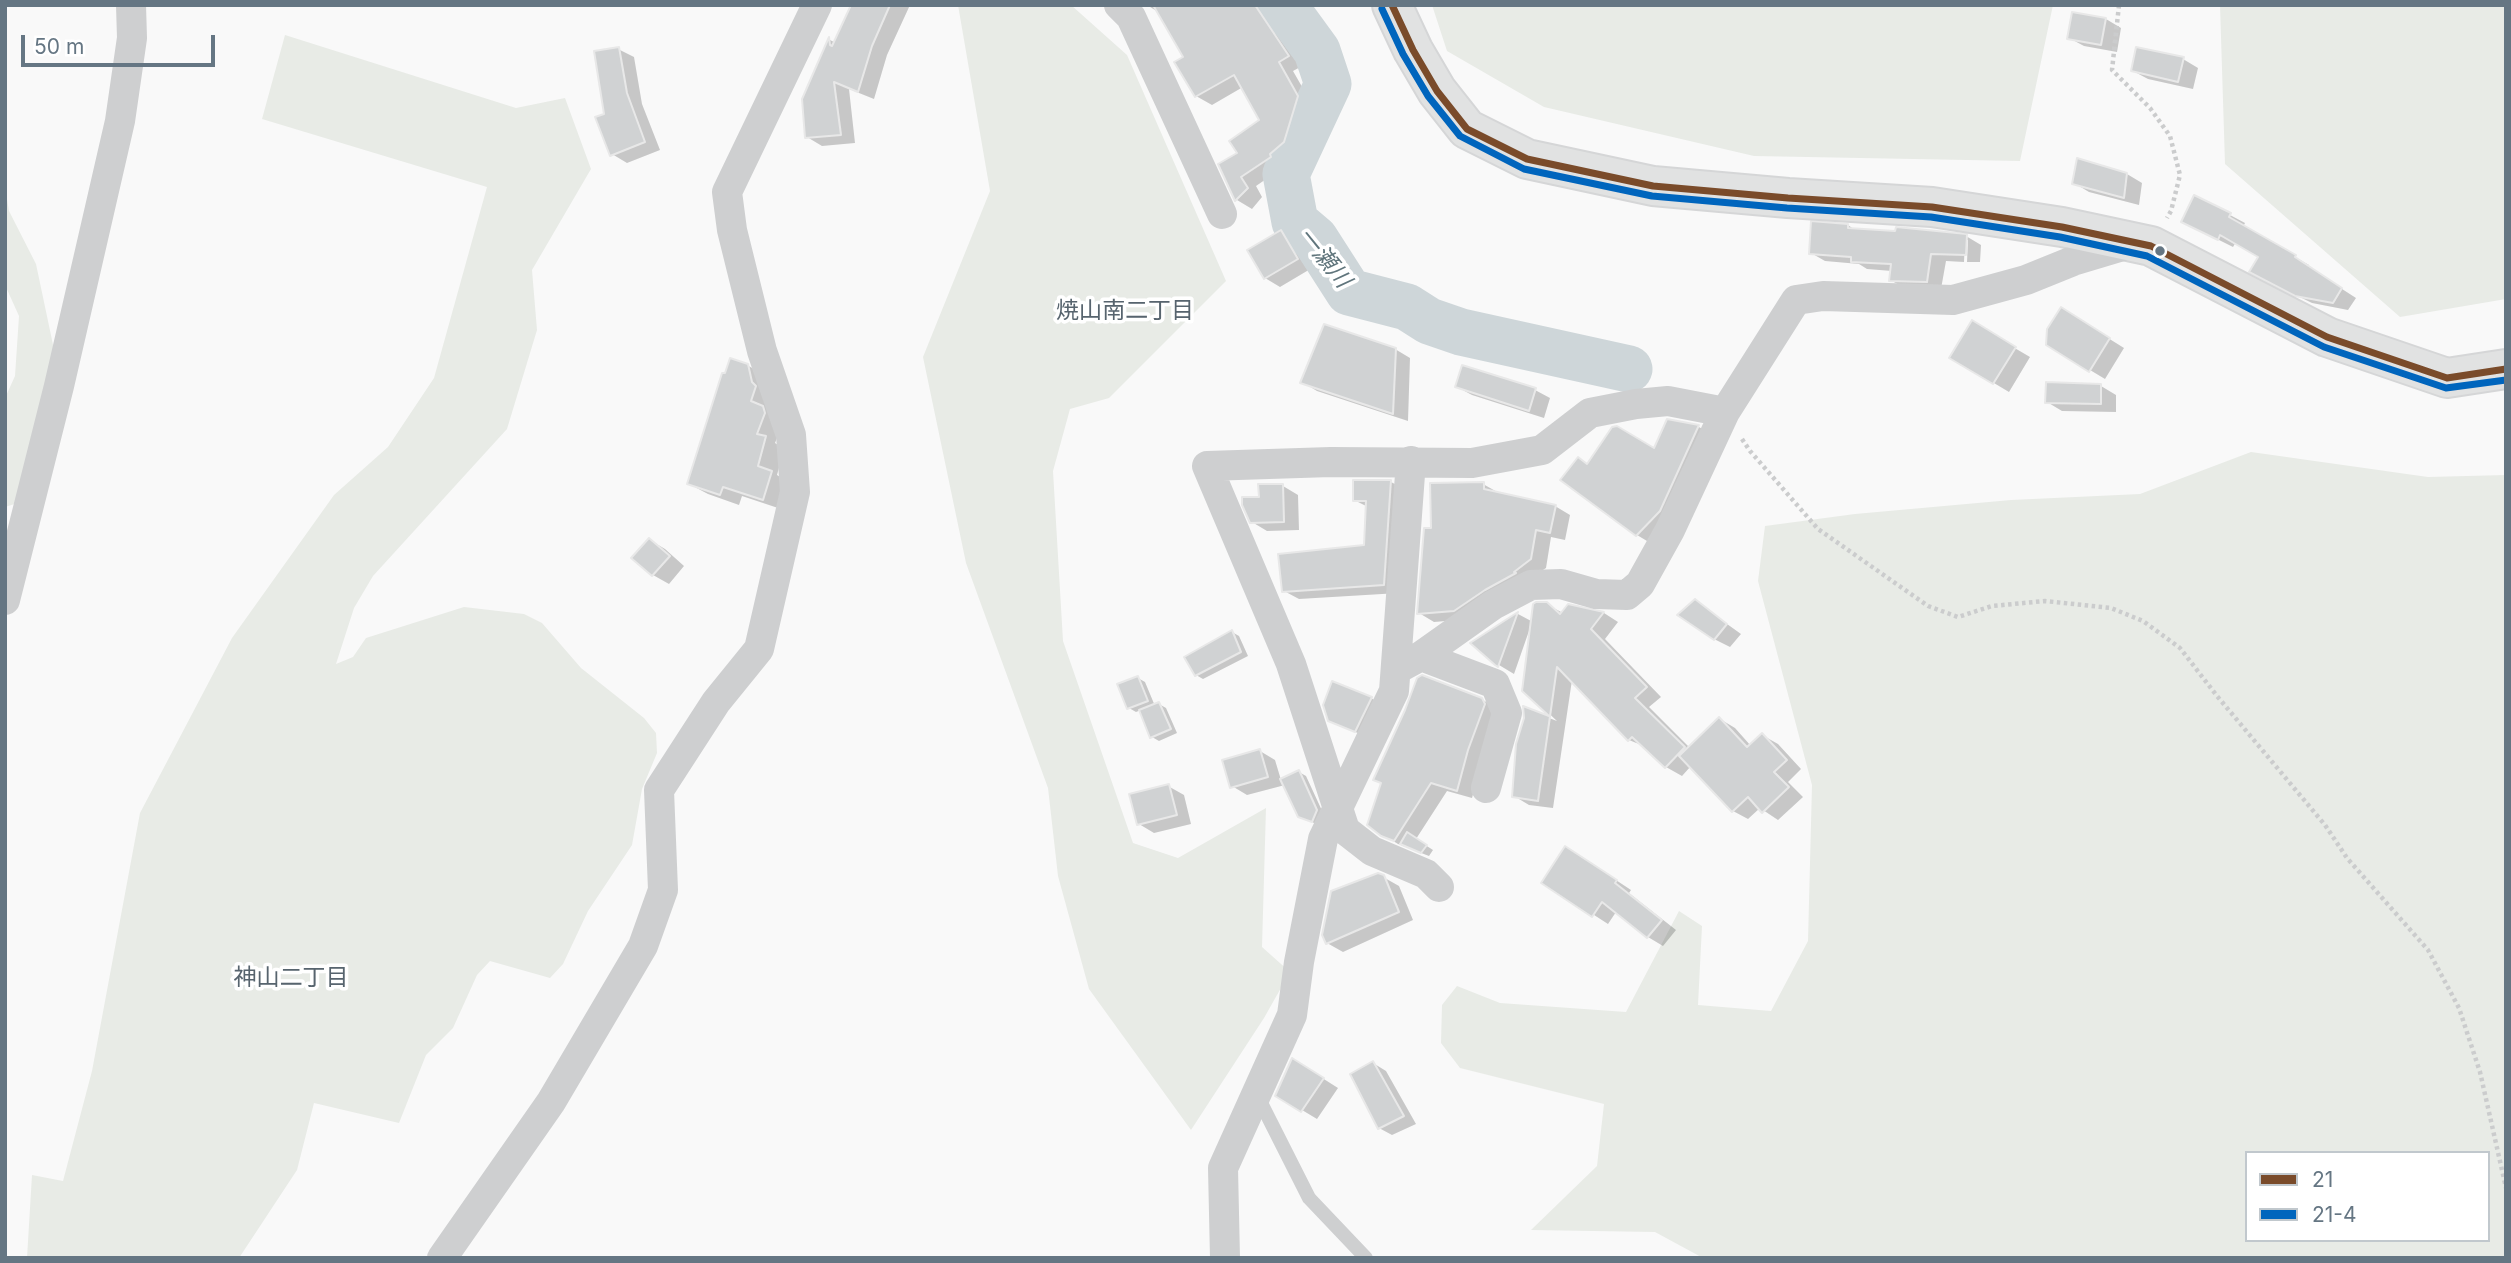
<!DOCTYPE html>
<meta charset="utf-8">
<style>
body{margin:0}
#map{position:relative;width:2511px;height:1263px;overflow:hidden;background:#f9f9f9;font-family:Inter,sans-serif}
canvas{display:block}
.frame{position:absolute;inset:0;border:7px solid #657683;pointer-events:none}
.legend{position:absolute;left:2245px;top:1151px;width:245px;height:91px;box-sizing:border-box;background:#fff;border:2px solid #c1c8cd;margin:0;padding:9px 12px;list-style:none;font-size:21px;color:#657683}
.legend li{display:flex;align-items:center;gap:14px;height:35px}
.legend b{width:35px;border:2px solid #c1c8cd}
.scale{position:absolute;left:21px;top:35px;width:194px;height:32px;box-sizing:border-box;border:4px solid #657683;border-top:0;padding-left:9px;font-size:21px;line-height:24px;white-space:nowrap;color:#657683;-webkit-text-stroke:5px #fff;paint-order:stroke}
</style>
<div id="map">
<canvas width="2511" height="1263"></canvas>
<div class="frame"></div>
<ul class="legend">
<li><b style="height:9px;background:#7a4b2a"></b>21</li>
<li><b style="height:9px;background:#0065bd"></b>21-4</li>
</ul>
<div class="scale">50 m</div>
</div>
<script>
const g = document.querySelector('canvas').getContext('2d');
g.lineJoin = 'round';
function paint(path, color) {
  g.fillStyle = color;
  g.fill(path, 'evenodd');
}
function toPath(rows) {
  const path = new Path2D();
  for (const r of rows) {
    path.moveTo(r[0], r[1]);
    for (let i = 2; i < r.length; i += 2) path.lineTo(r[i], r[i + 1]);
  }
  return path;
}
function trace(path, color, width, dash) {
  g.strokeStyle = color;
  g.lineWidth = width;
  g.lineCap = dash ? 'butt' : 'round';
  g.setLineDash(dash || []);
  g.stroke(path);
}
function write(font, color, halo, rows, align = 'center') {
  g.font = font + ' Inter,"Noto Sans JP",sans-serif';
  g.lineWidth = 7;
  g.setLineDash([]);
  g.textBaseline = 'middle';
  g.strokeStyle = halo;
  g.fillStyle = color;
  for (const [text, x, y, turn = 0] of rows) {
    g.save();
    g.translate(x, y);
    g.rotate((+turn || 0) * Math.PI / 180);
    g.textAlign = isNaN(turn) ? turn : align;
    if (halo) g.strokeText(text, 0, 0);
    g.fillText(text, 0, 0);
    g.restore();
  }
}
const green = toPath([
 [958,5,1071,5,1127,55,1226,281,1109,398,1070,409,1053,471,1063,641,1133,843,1178,858,1266,808,1262,947,1290,972,1264,1018,1191,1130,1089,989,1058,876,1048,788,966,563,923,357,990,191],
 [1432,5,2053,5,2020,161,1754,156,1544,107,1447,51],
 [2220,5,2506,5,2506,299,2400,317,2225,164],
 [285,35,516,108,565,98,591,169,532,270,537,330,507,429,373,576,354,608,336,664,353,657,366,638,464,607,524,614,542,623,581,668,644,718,656,733,657,753,642,789,632,845,588,911,563,964,550,978,490,961,477,975,453,1028,426,1055,399,1123,314,1103,297,1170,239,1258,27,1258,32,1175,63,1181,92,1071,140,813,232,638,334,495,388,447,434,378,487,187,262,119],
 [5,187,9,211,36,264,56,359,21,502,5,507,5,398,15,376,19,316,5,285],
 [2251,452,2428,477,2506,475,2506,1258,1703,1258,1655,1232,1531,1230,1597,1166,1604,1104,1460,1068,1441,1043,1442,1005,1457,986,1500,1003,1626,1012,1679,911,1702,926,1698,1005,1771,1011,1808,941,1812,785,1758,581,1765,526,1855,514,2011,500,2140,494],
 [2247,1153,2488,1153,2488,1240,2247,1240]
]);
const shadow = toPath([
 [853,5,910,5,887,55,874,99,849,89,855,143,822,146,807,137,804,100,830,40,836,43],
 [1147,5,1263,5,1304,65,1293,71,1313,106,1299,151,1284,163,1285,166,1256,186,1262,197,1252,209,1237,200,1220,164,1239,153,1262,120,1243,87,1212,105,1196,96,1185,58,1158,12],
 [2106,19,2121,28,2117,52,2084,46,2069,38],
 [618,49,634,57,642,104,660,150,627,163,612,154,606,115],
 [2183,59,2198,68,2193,89,2148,79,2133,71],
 [2127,174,2142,183,2139,205,2089,192,2074,183],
 [2230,215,2245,223,2243,227,2309,265,2308,267,2356,298,2348,310,2312,303,2265,280,2260,256,2236,242,2233,247,2197,229],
 [1848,225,1855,230,1966,236,1981,245,1980,262,1967,262,1968,240,1965,240,1964,262,1946,261,1941,289,1905,288,1890,280,1892,271,1867,269,1859,264,1825,261,1811,253],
 [1281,232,1297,241,1312,268,1280,287,1265,278],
 [2076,318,2124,348,2105,379,2090,370],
 [1972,323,2030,357,2009,392,1952,358],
 [1395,349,1410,358,1408,421,1317,391,1302,382],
 [747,365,766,376,783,424,775,443,784,449,777,475,790,483,781,509,742,496,739,505,708,494,689,484],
 [2101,386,2116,395,2116,412,2062,411,2047,402],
 [1457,387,1535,390,1550,398,1544,418,1472,395],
 [1668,421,1699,427,1714,436,1652,544,1637,535,1588,465,1655,450],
 [1391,482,1406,490,1399,593,1299,599,1284,591,1366,546,1368,507,1354,500],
 [1483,484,1499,493,1555,506,1570,515,1565,540,1551,537,1546,568,1470,619,1434,622,1419,613,1433,530],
 [1283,486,1298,495,1299,530,1267,531,1252,522,1261,499],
 [650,540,665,549,684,566,669,584,653,575,634,558],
 [1695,601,1741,634,1730,647,1714,639],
 [1546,604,1563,613,1569,606,1604,613,1618,622,1605,639,1661,697,1649,707,1690,748,1720,719,1735,728,1751,746,1762,735,1778,744,1801,769,1788,782,1803,797,1778,820,1760,808,1748,819,1733,811,1691,766,1682,776,1666,767,1646,747,1629,740,1572,680,1553,808,1529,805,1514,796,1526,718,1525,709,1557,721,1524,690,1530,628,1514,674,1499,665,1473,643,1518,614,1533,622],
 [1232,632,1239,636,1248,656,1203,679,1196,675],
 [1138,678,1145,682,1155,706,1159,704,1166,708,1177,733,1159,741,1152,737,1141,710,1136,712,1129,708],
 [1371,698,1386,707,1371,739,1329,720],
 [1481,699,1497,708,1472,798,1447,791,1416,839,1433,850,1429,856,1398,844,1382,834,1382,784,1375,779,1407,711],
 [1260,751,1275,760,1281,780,1299,772,1306,776,1324,815,1319,825,1307,820,1285,785,1247,795,1232,786],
 [1168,786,1184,795,1191,824,1154,833,1139,824],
 [1581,857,1631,890,1629,893,1676,930,1663,946,1648,937,1616,912,1608,924,1543,882],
 [1383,877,1399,886,1413,920,1343,952,1327,943],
 [1373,1063,1386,1071,1416,1124,1392,1135,1379,1128],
 [1308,1069,1338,1088,1317,1119,1277,1095]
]);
const river = toPath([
 [1277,5,1293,18,1317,51,1328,84,1286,174,1295,222,1315,239,1349,292,1407,307,1429,321,1461,332,1629,369]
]);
const building = toPath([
 [851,5,890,5,872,46,858,92,834,82,841,135,805,138,802,99,829,37,830,45,832,46,851,5],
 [1153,5,1255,5,1289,56,1279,62,1298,96,1284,142,1270,154,1271,157,1241,177,1248,188,1235,201,1218,164,1237,153,1229,141,1259,120,1234,75,1195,97,1174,62,1183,57,1153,5],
 [2072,12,2106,18,2101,45,2067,39,2072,12],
 [619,47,627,93,645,142,610,156,595,117,604,114,594,51,619,47],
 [2136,47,2184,57,2178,82,2131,71,2136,47],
 [2077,158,2127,173,2124,198,2072,184,2077,158],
 [2194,195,2231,213,2229,217,2296,255,2295,257,2342,288,2333,303,2295,296,2249,272,2258,257,2220,235,2218,240,2181,222,2194,195],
 [1811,221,1848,224,1848,228,1895,231,1896,227,1967,234,1966,255,1931,254,1927,282,1889,281,1891,264,1851,262,1851,257,1809,254,1811,221],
 [1281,230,1298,259,1264,279,1247,250,1281,230],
 [2061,307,2110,338,2089,372,2046,345,2047,329,2061,307],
 [1972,320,2016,347,1993,384,1949,358,1972,320],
 [1324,324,1396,348,1393,414,1300,383,1324,324],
 [730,358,748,364,752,382,756,386,751,401,763,406,765,413,757,434,766,436,758,466,772,471,763,500,723,487,720,495,687,484,722,373,725,373,730,358],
 [1462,365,1536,388,1529,411,1455,387,1462,365],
 [2046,382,2101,384,2101,404,2045,403,2046,382],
 [1667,419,1699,425,1660,511,1636,536,1560,480,1578,457,1587,464,1612,427,1617,426,1654,448,1667,419],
 [1353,480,1391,480,1384,585,1282,592,1278,554,1364,545,1366,501,1353,501,1353,480],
 [1484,482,1484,489,1556,505,1550,533,1536,530,1531,559,1514,572,1516,573,1485,590,1454,611,1417,614,1424,528,1431,528,1430,483,1484,482],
 [1258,484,1283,484,1284,522,1250,523,1242,505,1242,497,1259,497,1258,484],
 [649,538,670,556,652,576,631,558,649,538],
 [1695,599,1727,624,1714,640,1677,615,1695,599],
 [1536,602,1547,602,1560,614,1568,604,1604,612,1591,629,1647,687,1635,698,1685,747,1665,768,1632,737,1628,741,1557,667,1538,801,1512,797,1516,744,1524,718,1523,706,1549,716,1522,691,1533,604,1536,602],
 [1518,612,1498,667,1495,665,1470,643,1518,612],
 [1232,630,1241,652,1195,676,1184,657,1232,630],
 [1422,675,1482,698,1485,704,1468,750,1457,791,1431,783,1394,841,1381,836,1367,825,1381,783,1373,780,1405,710,1417,678,1422,675],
 [1138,676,1148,701,1127,709,1117,684,1138,676],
 [1332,681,1372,697,1355,732,1328,721,1323,705,1332,681],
 [1159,702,1171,729,1150,738,1139,710,1159,702],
 [1719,717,1747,747,1762,733,1787,760,1774,772,1789,787,1762,813,1748,797,1732,812,1679,756,1719,717],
 [1260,749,1268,777,1230,788,1222,760,1260,749],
 [1299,770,1317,810,1312,822,1298,817,1280,779,1299,770],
 [1169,784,1177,815,1137,825,1129,794,1169,784],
 [1407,832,1427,845,1421,853,1400,844,1407,832],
 [1565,846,1617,880,1615,883,1662,920,1647,938,1602,902,1592,917,1541,883,1565,846],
 [1378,873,1384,875,1399,912,1326,944,1322,935,1331,891,1378,873],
 [1292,1058,1324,1078,1301,1112,1275,1096,1292,1058],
 [1373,1061,1404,1116,1378,1129,1350,1074,1373,1061]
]);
const path = toPath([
 [2119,5,2112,70,2150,108,2170,136,2180,175,2171,211,2167,218],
 [1742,439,1750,451,1818,529,1928,606,1958,617,1992,606,2045,601,2111,608,2143,621,2180,648,2217,696,2325,825,2347,858,2428,950,2459,1008,2480,1072,2506,1188]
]);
const service = toPath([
 [1257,1095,1309,1198,1366,1258]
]);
const minor = toPath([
 [1119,5,1131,17,1222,214],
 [5,600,59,386,120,121,132,38,131,5],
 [1421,656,1495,684,1507,713,1486,788],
 [1397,669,1421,656,1493,605,1531,585,1561,584,1596,594,1627,595,1640,584,1670,530,1725,412,1796,300,1823,296,1953,300,2026,280,2073,261,2133,243],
 [1439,887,1426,874,1372,851,1345,830,1291,664,1207,466,1331,462,1472,463,1542,450,1590,413,1636,404,1668,401,1725,412],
 [442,1258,551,1102,643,946,663,890,659,790,716,702,759,649,795,492,791,435,762,351,732,230,727,192,817,5],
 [1225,1258,1223,1168,1292,1015,1299,962,1323,839,1394,691,1411,461]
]);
const primary = toPath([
 [1392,5,1413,50,1437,91,1467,129,1527,159,1653,186,1788,198,1932,207,2062,227,2151,246,2327,337,2447,378,2506,369]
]);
const bus1 = toPath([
 [1392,5,1413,50,1437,91,1467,129,1527,159,1653,186,1788,198,1932,207,2062,227,2151,246,2327,337,2447,378,2506,369]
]);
const bus2 = toPath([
 [1382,9,1403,54,1428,96,1460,136,1524,169,1652,196,1787,208,1931,217,2060,237,2147,256,2324,347,2446,388,2506,380]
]);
const markers = [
 [2160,251,6,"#657683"]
];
const waterNames = [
 ["一瀬川",1324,258,51]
];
const neighbourhoodNames = [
 ["焼山南二丁目",1125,311],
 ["神山二丁目",291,978]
];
paint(green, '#e8ebe6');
paint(shadow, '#0003');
trace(river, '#ced6d9', 47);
paint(building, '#d0d2d3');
trace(building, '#e8e8e8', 2);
trace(primary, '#d5d6d7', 42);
trace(path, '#cbcccd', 4.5, [3.5, 3.5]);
trace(service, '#cecfd0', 14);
trace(minor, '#cecfd0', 30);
trace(primary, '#e1e2e2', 38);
trace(bus1, '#7a4b2a', 7);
trace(bus2, '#0065bd', 7);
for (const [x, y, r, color] of markers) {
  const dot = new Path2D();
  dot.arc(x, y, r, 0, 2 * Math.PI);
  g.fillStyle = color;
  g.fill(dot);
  trace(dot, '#fff', 2.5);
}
write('italic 23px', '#60757c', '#fff', waterNames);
write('23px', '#57646e', '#fff', neighbourhoodNames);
</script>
